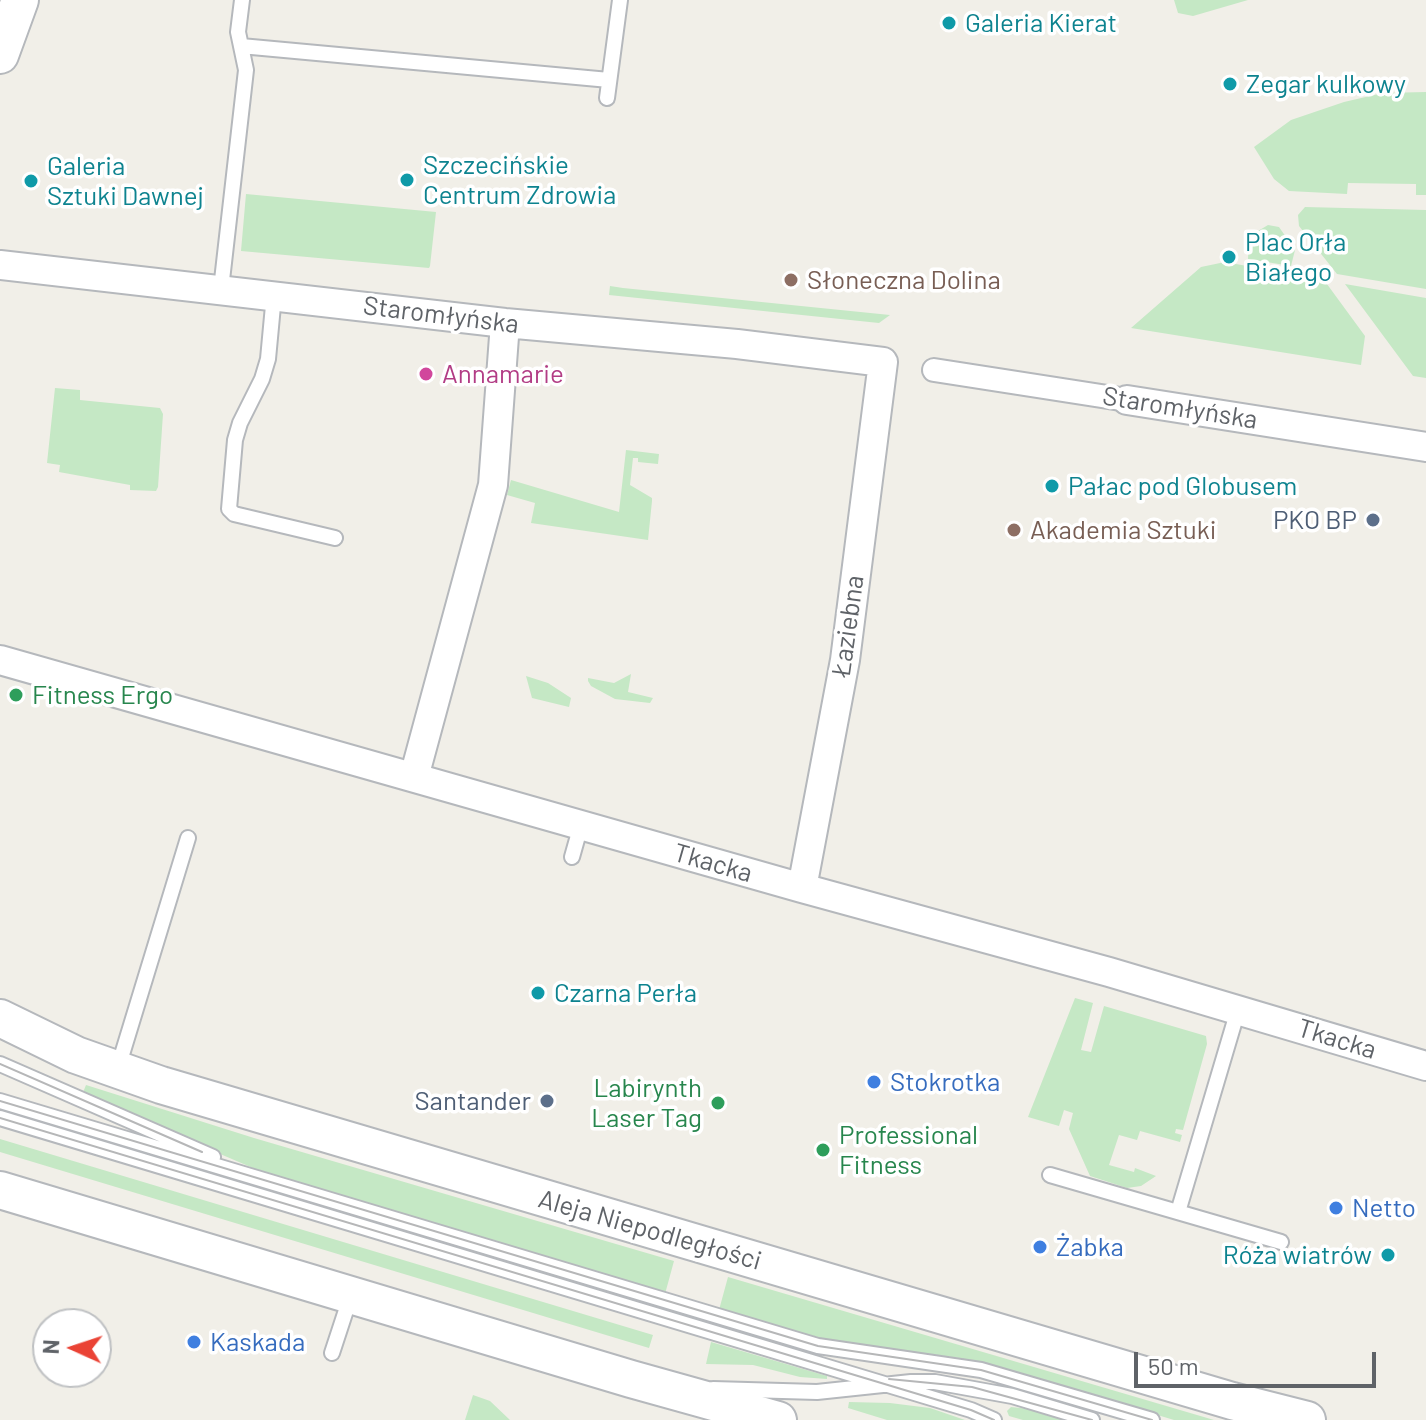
<!DOCTYPE html>
<meta charset="utf-8">
<style>
body{margin:0}
#map{position:relative;width:1426px;height:1420px;overflow:hidden;background:#f1efe8;font-family:Barlow,sans-serif}
canvas{display:block}
.north{position:absolute;left:32px;top:1308px;width:80px;height:80px;box-sizing:border-box;background:#fff;border:2px solid #bfc1c3;border-radius:50%;rotate:273deg;font-size:22px;font-weight:700;line-height:32px;text-align:center;color:#5f6368}
.north::after{content:'';display:block;margin:auto;width:28px;height:36px;background:#ea4335;clip-path:polygon(50% 0,100% 100%,50% 72%,0 100%)}
.scale{position:absolute;left:1134px;top:1352px;width:242px;height:36px;box-sizing:border-box;border:4px solid #5f6368;border-top:0;padding-left:10px;font-size:24px;line-height:28px;white-space:nowrap;color:#5f6368;-webkit-text-stroke:6px #fff;paint-order:stroke}
</style>
<div id="map">
<canvas width="1426" height="1420"></canvas>
<div class="north">N</div>
<div class="scale">50 m</div>
</div>
<script>
const g = document.querySelector('canvas').getContext('2d');
g.lineJoin = 'round';
function paint(path, color) {
  g.fillStyle = color;
  g.fill(path, 'evenodd');
}
function toPath(rows) {
  const path = new Path2D();
  for (const r of rows) {
    path.moveTo(r[0], r[1]);
    for (let i = 2; i < r.length; i += 2) path.lineTo(r[i], r[i + 1]);
  }
  return path;
}
function trace(path, color, width, dash) {
  g.strokeStyle = color;
  g.lineWidth = width;
  g.lineCap = dash ? 'butt' : 'round';
  g.setLineDash(dash || []);
  g.stroke(path);
}
function write(font, color, halo, rows, align = 'center') {
  g.font = font + ' Barlow,sans-serif';
  g.lineWidth = 7;
  g.setLineDash([]);
  g.textBaseline = 'middle';
  g.strokeStyle = halo;
  g.fillStyle = color;
  for (const [text, x, y, turn = 0] of rows) {
    g.save();
    g.translate(x, y);
    g.rotate((+turn || 0) * Math.PI / 180);
    g.textAlign = isNaN(turn) ? turn : align;
    if (halo) g.strokeText(text, 0, 0);
    g.fillText(text, 0, 0);
    g.restore();
  }
}
const green = toPath([
 [1174,0,1248,0,1193,16,1178,13],
 [1426,92,1426,195,1416,195,1416,184,1348,183,1347,194,1289,191,1274,179,1254,147,1291,120,1344,102,1383,93],
 [246,194,436,212,430,266,429,268,241,251],
 [1305,207,1426,210,1426,289,1337,274,1299,226,1298,215],
 [1268,225,1279,227,1295,250,1291,266,1248,259,1249,240,1253,234],
 [1225,262,1324,280,1365,336,1361,365,1131,328,1201,267],
 [1345,284,1426,298,1426,378,1413,376],
 [610,286,623,288,890,315,879,323,609,295],
 [55,388,80,390,80,400,160,408,163,414,158,487,156,491,130,490,130,485,59,472,60,465,47,463],
 [626,450,659,454,658,464,638,462,638,458,633,458,630,485,652,498,652,501,648,540,531,523,535,503,507,495,511,480,619,512],
 [631,674,628,692,653,698,650,703,615,699,591,686,588,681,588,678,614,683],
 [526,676,548,683,571,698,569,707,532,698],
 [1075,998,1093,1003,1081,1050,1091,1052,1104,1006,1206,1036,1207,1044,1183,1130,1176,1129,1175,1133,1182,1135,1180,1142,1140,1131,1137,1140,1119,1135,1109,1165,1134,1172,1135,1168,1156,1176,1141,1186,1127,1188,1090,1176,1069,1129,1073,1113,1064,1110,1059,1126,1028,1117],
 [86,1085,254,1138,674,1261,665,1294,260,1171,82,1095],
 [0,1139,653,1335,649,1348,0,1152],
 [728,1277,1214,1420,1174,1420,1006,1369,959,1358,828,1340,719,1310],
 [711,1342,827,1376,827,1379,800,1377,753,1365,706,1364],
 [473,1395,490,1401,510,1420,465,1420],
 [849,1402,890,1403,930,1408,965,1420,887,1420,848,1408],
 [1011,1407,1030,1409,1065,1420,1023,1420,1009,1416,1007,1411]
]);
const service = toPath([
 [241,46,609,80],
 [607,98,620,0],
 [221,289,246,70,238,32,242,0],
 [274,295,268,359,262,379,240,423,235,440,229,509,234,514,335,538],
 [572,857,581,825],
 [0,1064,213,1157],
 [117,1071,188,838],
 [0,1101,818,1346,981,1370,1152,1420],
 [0,1118,971,1410,994,1420],
 [1050,1175,1281,1242],
 [1178,1212,1238,1010],
 [332,1353,351,1295],
 [713,1389,817,1392,911,1382,935,1382,1012,1396,1092,1420]
]);
const pedestrian = toPath([
 [934,370,1127,400]
]);
const minor = toPath([
 [0,265,505,323,737,344,883,362,845,660,802,888],
 [1127,400,1426,447],
 [0,660,802,888,1109,972,1426,1066],
 [414,777,493,485,505,323]
]);
const tertiary = toPath([
 [0,55,20,0],
 [0,1018,76,1055,161,1085,1232,1401,1307,1420],
 [0,1190,631,1379,778,1420]
]);
const tram = toPath([
 [0,1064,202,1152],
 [0,1101,818,1346,981,1370,1152,1420],
 [0,1118,971,1410,994,1420],
 [889,1379,972,1387,1092,1420]
]);
const markers = [
 [949,23,8,"#0f9aa8"],
 [1230,84,8,"#0f9aa8"],
 [407,180,8,"#0f9aa8"],
 [31,181,8,"#0f9aa8"],
 [1229,257,8,"#0f9aa8"],
 [791,280,8,"#8d6e63"],
 [426,374,8,"#d1479c"],
 [1052,486,8,"#0f9aa8"],
 [1373,520,8,"#5c6f8a"],
 [1014,530,8,"#8d6e63"],
 [16,695,8,"#2e9e5b"],
 [538,993,8,"#0f9aa8"],
 [874,1082,8,"#3f7fe0"],
 [547,1101,8,"#5c6f8a"],
 [718,1103,8,"#2e9e5b"],
 [823,1150,8,"#2e9e5b"],
 [1336,1208,8,"#3f7fe0"],
 [1040,1247,8,"#3f7fe0"],
 [1388,1255,8,"#0f9aa8"],
 [194,1342,8,"#3f7fe0"]
];
const cultureNames = [
 ["Galeria Kierat",965,23],
 ["Zegar kulkowy",1246,84],
 ["Szczecińskie",423,165],
 ["Centrum Zdrowia",423,195],
 ["Galeria",47,166],
 ["Sztuki Dawnej",47,196],
 ["Plac Orła",1245,242],
 ["Białego",1245,272],
 ["Pałac pod Globusem",1068,486],
 ["Czarna Perła",554,993],
 ["Róża wiatrów",1372,1255,"right"]
];
const educationNames = [
 ["Słoneczna Dolina",807,280],
 ["Akademia Sztuki",1030,530]
];
const streetNames = [
 ["Staromłyńska",441,315,7],
 ["Staromłyńska",1180,408,9],
 ["Łaziebna",848,626,-82],
 ["Tkacka",713,863,16],
 ["Tkacka",1337,1039,17],
 ["Aleja Niepodległości",650,1230,16]
];
const hotelNames = [
 ["Annamarie",442,374]
];
const serviceNames = [
 ["PKO BP",1357,520],
 ["Santander",531,1101]
];
const leisureNames = [
 ["Fitness Ergo",32,695],
 ["Labirynth",702,1088,"right"],
 ["Laser Tag",702,1118,"right"],
 ["Professional",839,1135],
 ["Fitness",839,1165]
];
const shopNames = [
 ["Stokrotka",890,1082],
 ["Netto",1352,1208],
 ["Żabka",1056,1247],
 ["Kaskada",210,1342]
];
paint(green, '#c5e8c5');
trace(service, '#b5b8bc', 18);
trace(pedestrian, '#b5b8bc', 26);
trace(minor, '#b5b8bc', 32);
trace(tertiary, '#b5b8bc', 40);
trace(service, '#fff', 14);
trace(pedestrian, '#fff', 22);
trace(minor, '#fff', 28);
trace(tertiary, '#fff', 36);
trace(tram, '#b6b7b8', 2);
for (const [x, y, r, color] of markers) {
  const dot = new Path2D();
  dot.arc(x, y, r, 0, 2 * Math.PI);
  g.fillStyle = color;
  g.fill(dot);
  trace(dot, '#fff', 3);
}
write('26px', '#0d838f', '#fff', cultureNames, 'left');
write('26px', '#785e54', '#fff', educationNames, 'left');
write('26px', '#5f6368', '#fff', streetNames);
write('26px', '#b23c85', '#fff', hotelNames, 'left');
write('26px', '#4e5e75', '#fff', serviceNames, 'right');
write('26px', '#27864d', '#fff', leisureNames, 'left');
write('26px', '#366cbe', '#fff', shopNames, 'left');
</script>
